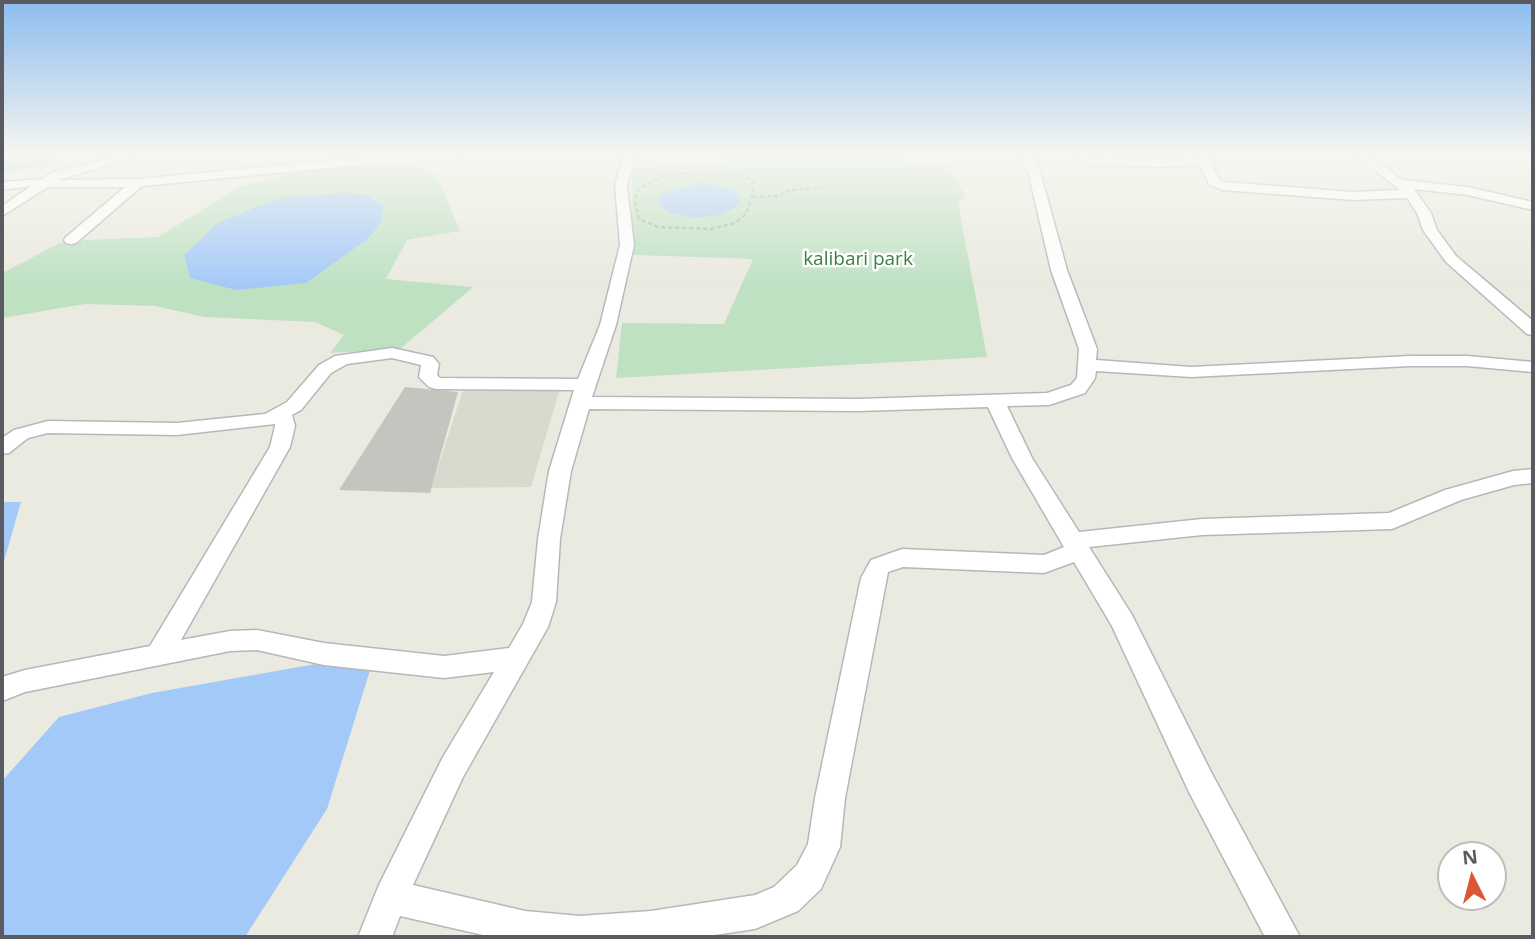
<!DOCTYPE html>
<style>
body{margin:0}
#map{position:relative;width:1535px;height:939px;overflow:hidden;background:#ebeae0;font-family:"Open Sans",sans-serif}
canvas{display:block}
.frame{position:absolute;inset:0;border:4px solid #595b60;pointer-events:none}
.north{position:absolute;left:1437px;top:841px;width:70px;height:70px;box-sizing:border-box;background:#fff;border:2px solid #bdbdbf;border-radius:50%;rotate:354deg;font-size:19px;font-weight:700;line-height:28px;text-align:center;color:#595b60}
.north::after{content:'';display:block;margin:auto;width:24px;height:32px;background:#db5736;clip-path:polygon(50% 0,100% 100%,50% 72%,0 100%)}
</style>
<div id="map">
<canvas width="1535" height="939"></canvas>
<div class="frame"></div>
<div class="north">N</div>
</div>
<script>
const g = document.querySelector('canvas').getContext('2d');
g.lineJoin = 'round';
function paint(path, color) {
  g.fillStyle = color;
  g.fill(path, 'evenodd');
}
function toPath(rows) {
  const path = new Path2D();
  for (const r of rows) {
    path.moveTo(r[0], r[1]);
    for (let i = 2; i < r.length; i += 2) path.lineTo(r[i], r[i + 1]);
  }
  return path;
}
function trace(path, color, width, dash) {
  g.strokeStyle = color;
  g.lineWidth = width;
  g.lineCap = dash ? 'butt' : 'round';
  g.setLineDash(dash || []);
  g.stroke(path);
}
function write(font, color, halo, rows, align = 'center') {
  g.font = font + ' "Open Sans",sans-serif';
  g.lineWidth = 5;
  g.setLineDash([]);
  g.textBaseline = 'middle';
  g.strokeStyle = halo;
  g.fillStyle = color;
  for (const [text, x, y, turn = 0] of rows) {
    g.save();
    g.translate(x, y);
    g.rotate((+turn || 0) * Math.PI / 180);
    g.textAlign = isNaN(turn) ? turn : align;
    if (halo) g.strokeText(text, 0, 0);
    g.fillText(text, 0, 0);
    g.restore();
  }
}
const education = toPath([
 [560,388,531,487,431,488,463,390]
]);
const green = toPath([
 [724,156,895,156,910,162,947,163,965,197,958,203,987,357,616,378,622,323,724,324,753,259,634,255,631,168,722,164],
 [393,162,419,163,437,175,460,231,407,240,386,279,473,287,400,349,330,353,344,335,315,322,204,317,155,306,85,304,2,318,2,273,64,241,158,237,241,186,334,163]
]);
const water = toPath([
 [2,156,51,156,50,165,2,173],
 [700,183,733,189,741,199,739,205,723,214,697,218,670,213,657,203,659,197,665,192],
 [344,193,368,195,383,206,381,222,369,238,306,283,236,290,190,278,184,255,218,223,282,197],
 [2,502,21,502,2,568],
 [327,662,371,667,327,809,245,937,2,937,2,781,59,717,152,693]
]);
const building = toPath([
 [405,387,458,392,430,493,339,490]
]);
const path = toPath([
 [683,173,738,175,749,179,753,183,753,192,746,214,735,223,711,229,658,227,639,219,635,203,638,189,663,176,683,173],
 [753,197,781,196,784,191,828,187]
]);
const street = toPath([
 [117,156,137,156,58,180,138,179,376,156,462,156,456,160,391,162,142,186,76,243,71,244,66,243,64,240,66,237,125,187,48,187,2,216,2,206,31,186,2,190,2,182,43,179,51,173,117,156],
 [623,156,635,156,627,185,634,245,616,325,592,397,858,399,1047,393,1071,385,1077,378,1079,349,1051,270,1028,171,1020,156,1032,156,1040,171,1067,270,1097,349,1096,360,1191,367,1410,356,1467,356,1533,362,1533,372,1467,366,1410,366,1191,377,1096,371,1095,378,1085,393,1049,405,1007,406,1032,458,1079,532,1202,519,1389,513,1445,490,1513,471,1533,469,1533,483,1514,485,1461,500,1392,529,1202,535,1089,547,1132,615,1211,772,1300,937,1265,937,1189,792,1112,626,1074,562,1044,573,903,567,888,572,845,798,840,847,821,889,798,911,755,929,701,937,492,937,400,916,392,937,358,937,379,885,443,757,494,672,444,678,324,665,257,650,230,651,25,692,2,701,2,677,25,670,150,646,270,447,275,426,275,424,177,435,48,433,28,438,9,453,2,454,2,438,14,430,48,421,177,423,265,414,287,402,319,365,335,356,392,348,433,357,439,364,437,375,440,378,578,379,600,325,620,245,615,185,623,156],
 [392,358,421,365,419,377,429,387,436,389,574,390,549,471,538,539,532,602,523,624,509,648,444,656,324,643,257,630,230,631,181,640,290,447,295,426,292,415,301,410,331,373,347,364,392,358],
 [988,407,1012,458,1064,547,1044,555,902,549,871,560,861,578,815,798,808,844,797,865,774,887,755,895,651,911,580,916,525,911,413,885,463,777,548,627,556,602,560,539,571,471,589,409,858,411,988,407],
 [1073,156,1160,159,1208,156,1219,179,1225,182,1353,192,1400,190,1357,156,1370,156,1402,180,1468,187,1533,202,1533,210,1468,195,1414,189,1431,213,1437,230,1456,256,1533,321,1533,335,1527,334,1446,262,1423,230,1417,213,1407,198,1353,200,1222,190,1209,184,1200,165,1160,167,1085,164,1073,156]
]);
const farParknames = [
 ["kalibari park",858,260]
];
paint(education, '#dad9ce');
paint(green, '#bee1c2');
paint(water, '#a3c9f8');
paint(building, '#c6c4be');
trace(street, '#b6b7bc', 3);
trace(path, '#98c1a8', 2.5, [4.5, 2.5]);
paint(street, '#fff');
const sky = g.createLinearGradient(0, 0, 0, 287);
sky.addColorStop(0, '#8cbcee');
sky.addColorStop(0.54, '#f6f6f1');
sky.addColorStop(1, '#f6f6f100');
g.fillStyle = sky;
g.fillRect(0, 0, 1535, 287);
write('19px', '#3a7e45', '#fff', farParknames);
</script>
